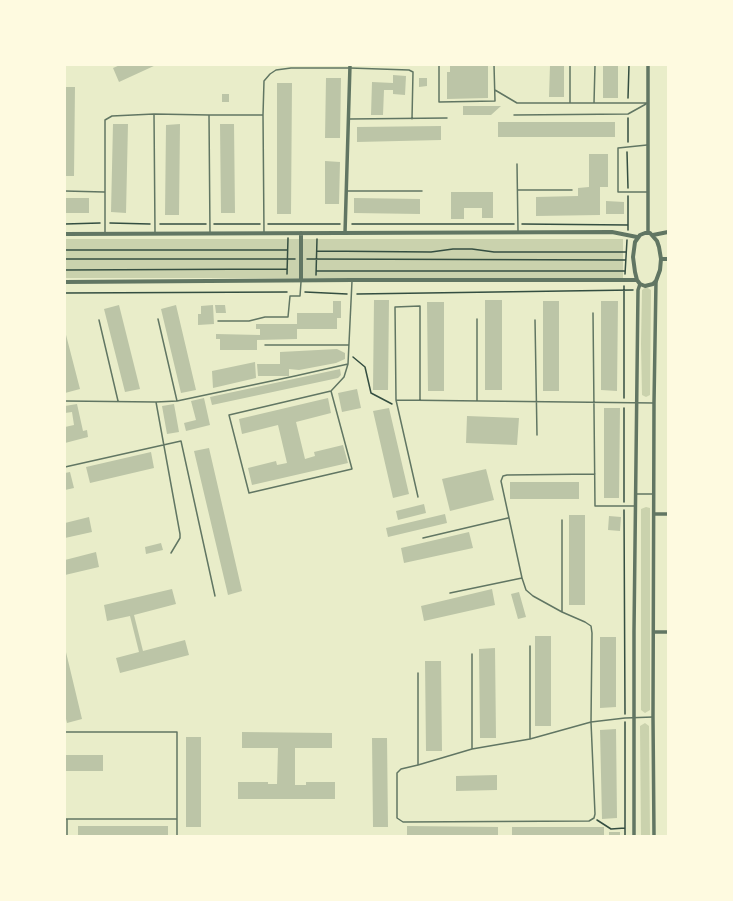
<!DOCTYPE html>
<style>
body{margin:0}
#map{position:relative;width:733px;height:901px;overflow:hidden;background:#e9edc9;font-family:Lato,sans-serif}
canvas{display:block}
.frame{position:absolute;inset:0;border:66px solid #fefae0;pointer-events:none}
</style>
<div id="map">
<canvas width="733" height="901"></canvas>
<div class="frame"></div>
</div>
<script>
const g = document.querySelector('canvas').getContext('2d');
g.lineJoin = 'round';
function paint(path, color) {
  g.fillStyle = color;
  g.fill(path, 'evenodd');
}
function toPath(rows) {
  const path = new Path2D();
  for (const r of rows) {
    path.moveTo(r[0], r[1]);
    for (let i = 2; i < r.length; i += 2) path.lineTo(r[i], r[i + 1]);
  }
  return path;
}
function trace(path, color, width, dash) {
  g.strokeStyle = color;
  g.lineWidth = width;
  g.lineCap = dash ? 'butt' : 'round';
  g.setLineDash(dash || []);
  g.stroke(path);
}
const green = toPath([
 [65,239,623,239,623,278,65,278],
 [646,287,651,290,650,395,646,397,642,395,641,344,642,290],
 [646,507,650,508,650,710,645,713,641,710,641,509],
 [645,723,649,726,650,836,641,836,640,726]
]);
const building = toPath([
 [120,65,156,65,119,82,113,68],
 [450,65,488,65,488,98,447,99,447,72,450,72],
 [550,65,564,65,564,97,549,97],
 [603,65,618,65,618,98,603,98],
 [393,75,406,76,405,95,393,94,393,90,384,90,383,115,371,115,372,82,393,83],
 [326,78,341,78,340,138,325,138],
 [419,78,427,78,427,86,419,87],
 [277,83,292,83,291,214,277,214],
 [65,87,75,87,74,176,65,176],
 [222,94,229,94,229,102,222,102],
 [463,106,501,106,491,115,463,115],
 [498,122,615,122,615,137,498,137],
 [113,124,128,124,126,213,111,212],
 [180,124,179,215,165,215,166,125],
 [220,124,234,124,235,213,221,213],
 [441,126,441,140,357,142,357,127],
 [589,154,608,154,608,187,600,187,600,215,536,216,536,197,578,196,578,188,589,187],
 [325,161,340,162,339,204,325,204],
 [451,192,493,192,493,218,482,218,482,208,464,208,464,219,451,219],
 [65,198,89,198,89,213,65,213],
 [354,198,420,199,420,214,354,213],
 [606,201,624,202,624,214,606,214],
 [374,300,389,300,388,390,373,390],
 [485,300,502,300,502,390,485,390],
 [333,301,341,301,341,318,337,318,337,329,297,329,297,339,257,340,257,350,220,350,220,339,216,339,216,334,260,335,260,329,256,329,256,324,297,324,297,313,333,313],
 [543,301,559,301,559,391,543,391],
 [601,301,618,301,617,391,601,390],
 [427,302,444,302,444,391,428,391],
 [119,305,140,389,125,392,104,309],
 [176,305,196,390,181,393,161,309],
 [213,305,214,324,198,325,198,314,201,314,201,306],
 [215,305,225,305,226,313,216,313],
 [65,331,80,389,65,393],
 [337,349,345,353,345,359,336,363,299,370,289,369,289,376,258,376,257,364,280,364,280,352],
 [255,362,256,378,213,388,212,371],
 [340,369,341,375,338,378,212,405,210,397],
 [357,389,361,408,342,412,338,393],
 [204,398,210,425,186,431,184,423,196,420,191,401],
 [328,398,331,413,296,422,305,459,315,456,314,452,343,445,348,463,252,485,248,468,276,461,277,465,287,463,278,425,242,434,239,419],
 [77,404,83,431,87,430,88,437,65,443,65,427,74,425,72,412,65,413,65,406],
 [174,404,179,432,167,434,162,406],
 [389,408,409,494,393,498,373,411],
 [604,408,620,408,619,498,604,498],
 [467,416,519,418,517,445,466,443],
 [209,448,242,591,228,595,194,451],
 [151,452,154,468,90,483,86,467],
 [486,469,494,500,450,511,442,479],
 [70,472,74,488,65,490,65,473],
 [510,482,579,482,579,499,510,499],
 [424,504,426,513,398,520,396,511],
 [445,514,447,523,388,537,386,528],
 [569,515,585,515,585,605,569,605],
 [609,516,621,517,620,531,608,530],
 [89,517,92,532,65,538,65,523],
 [469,532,473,548,404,563,401,548],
 [161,543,163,550,146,554,145,547],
 [96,552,99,567,65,575,65,560],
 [172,589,176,604,134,615,143,651,185,640,189,655,120,673,116,658,139,652,130,616,107,621,104,605],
 [492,589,495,605,424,621,421,606],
 [519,592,526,617,518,619,511,594],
 [535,636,551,636,551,726,535,726],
 [600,637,616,637,616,707,600,708],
 [65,648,82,719,67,723,65,715],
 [495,648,496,738,480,738,479,649],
 [425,661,441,661,442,751,426,751],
 [616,729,617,818,602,819,600,730],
 [242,732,332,733,332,748,295,748,295,785,306,785,306,782,335,782,335,799,238,799,238,782,268,782,268,784,277,784,278,748,242,748],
 [186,737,201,737,201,827,186,827],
 [372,738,387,738,388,827,373,827],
 [65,755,103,755,103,771,65,771],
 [497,775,497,790,456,791,456,776],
 [78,826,168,826,168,836,78,836],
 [407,826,498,827,498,836,407,836],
 [512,827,604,827,604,836,512,836],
 [609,832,620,832,620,836,609,836]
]);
const path = toPath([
 [628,98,629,65],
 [628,142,628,118],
 [627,152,628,188],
 [110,223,150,224],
 [65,224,100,223],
 [160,224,206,224],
 [214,224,260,224],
 [268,224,340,224],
 [352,224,514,224],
 [522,224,628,225],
 [628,230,628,196],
 [65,250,287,250],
 [317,251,431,252,453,249,472,249,494,252,626,252],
 [65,259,295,259],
 [307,259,625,260],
 [65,270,287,269],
 [316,271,624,271],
 [287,274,288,238],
 [625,274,627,240],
 [316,275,317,239],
 [305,292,347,294],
 [65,293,287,292],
 [357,294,633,290],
 [353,357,365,367,371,393,392,404],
 [624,398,624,286],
 [624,408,624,502],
 [624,510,625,714],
 [625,722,625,836],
 [597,820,611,829,625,828]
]);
const service = toPath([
 [439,65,439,102,495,101,494,65],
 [495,90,517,103,647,103],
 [570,103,570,65],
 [594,103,595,65],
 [154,114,155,232],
 [209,115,210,234],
 [263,115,264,233],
 [514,115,628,114,646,104],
 [349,119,447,118],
 [647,145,618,148,618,192,647,192],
 [517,164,518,231],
 [518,190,572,190],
 [65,191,104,192],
 [346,191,422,191],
 [105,234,105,120,112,116,154,114,209,115,263,115,264,81,270,74,276,70,291,68,350,68,409,70,413,72,412,119],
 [593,313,595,506,635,506],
 [158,319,177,401],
 [99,320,118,401],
 [535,320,537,435],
 [218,321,249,321,265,317,288,317,290,296,300,296,301,282],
 [265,345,348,345],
 [331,391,229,415,249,493,352,469,331,391,344,377,348,364,352,281],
 [396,400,654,403],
 [65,401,156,402,177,401,295,376,348,364],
 [477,401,477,319],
 [156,402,180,534,180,538,171,553],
 [65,467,181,441,215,596],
 [636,494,654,494],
 [418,497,396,400,395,307,420,306,420,400],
 [562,520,562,612],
 [423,538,508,518],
 [450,593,522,578],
 [530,646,530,739],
 [472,654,472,749],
 [418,673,418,765,401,769,397,773,397,818,403,822,589,821,594,818,595,814,591,722,625,718,653,717],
 [65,732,177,732,177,836],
 [418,765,472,749,530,739,591,722,592,633,591,626,585,622,562,612,533,596,526,590,522,578,501,481,503,476,507,475,595,474],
 [65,819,177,819],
 [67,836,67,819]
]);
const minor = toPath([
 [648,65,648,233],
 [345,233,350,65],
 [654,514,668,514],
 [654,632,668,632],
 [634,836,634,631,638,290,640,284],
 [654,836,653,717,654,403,656,281]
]);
const tertiary = toPath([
 [645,233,650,233,657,241,659,247,661,259,660,270,656,281,653,284,645,286,640,284,637,280,635,272,633,257,635,242,640,235,645,233],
 [65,234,612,232,637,237],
 [653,235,668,232],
 [661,259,668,259],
 [301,280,301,233],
 [65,282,352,280,637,280]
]);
paint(green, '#cad2ad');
paint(building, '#bcc5a7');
trace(path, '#344e41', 1.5);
trace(service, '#617663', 1.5);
trace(minor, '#617663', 3.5);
trace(tertiary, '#617663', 4);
</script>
